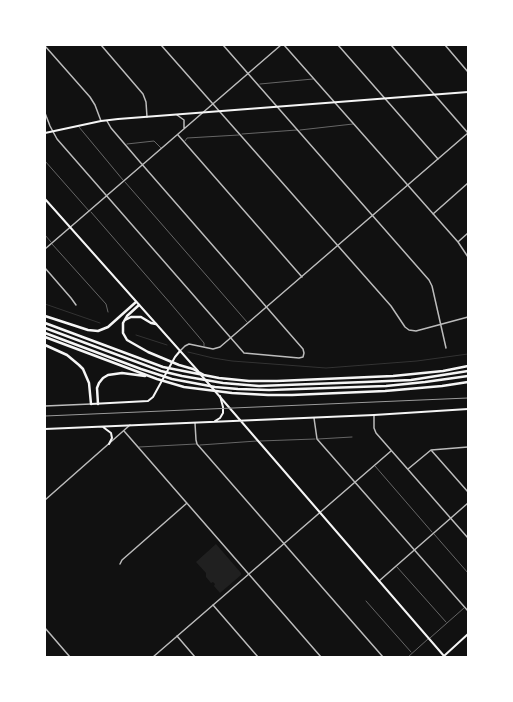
<!DOCTYPE html>
<style>
body{margin:0}
#map{position:relative;width:513px;height:702px;overflow:hidden;background:#111;font-family:Jost,sans-serif}
canvas{display:block}
.frame{position:absolute;inset:0;border:46px solid #fff;pointer-events:none}
</style>
<div id="map">
<canvas width="513" height="702"></canvas>
<div class="frame"></div>
</div>
<script>
const g = document.querySelector('canvas').getContext('2d');
g.lineJoin = 'round';
function paint(path, color) {
  g.fillStyle = color;
  g.fill(path, 'evenodd');
}
function toPath(rows) {
  const path = new Path2D();
  for (const r of rows) {
    path.moveTo(r[0], r[1]);
    for (let i = 2; i < r.length; i += 2) path.lineTo(r[i], r[i + 1]);
  }
  return path;
}
function trace(path, color, width, dash) {
  g.strokeStyle = color;
  g.lineWidth = width;
  g.lineCap = dash ? 'butt' : 'round';
  g.setLineDash(dash || []);
  g.stroke(path);
}
const green = toPath([
 [216,544,241,573,241,575,220,593,214,586,215,584,213,582,211,583,206,577,206,573,196,562]
]);
const stream = toPath([
 [45,304,100,323],
 [136,335,167,345],
 [188,352,213,358,232,361,326,368,417,361,468,354]
]);
const service = toPath([
 [260,84,313,79],
 [79,127,123,180],
 [300,130,353,124],
 [242,134,297,130],
 [185,141,187,138,239,135],
 [127,144,154,141,161,148],
 [45,161,89,211],
 [125,182,247,322],
 [91,212,171,304,204,343,204,346],
 [45,235,51,242],
 [52,244,106,304,108,312],
 [318,439,352,437],
 [260,441,315,439],
 [200,445,257,441],
 [139,447,196,444],
 [375,466,432,532],
 [434,534,468,573],
 [397,567,446,622],
 [366,601,411,652],
 [430,638,464,608],
 [408,657,428,639]
]);
const minor = toPath([
 [101,45,143,94,146,102,147,117],
 [161,45,391,306,405,327,409,330,416,331,468,317],
 [223,45,429,280,432,286,446,348],
 [284,45,458,242,468,257],
 [338,45,438,159],
 [391,45,468,133],
 [445,45,468,72],
 [45,46,90,97,95,105,101,121],
 [45,113,50,126,57,139,244,353,299,358,303,357,304,353,303,349,140,162,111,128,107,121],
 [177,115,184,120,184,128],
 [178,135,302,277],
 [433,214,468,183],
 [459,241,468,233],
 [45,249,281,45],
 [45,268,71,298,76,305],
 [374,415,374,428,376,433,468,538],
 [314,418,317,439,468,611],
 [195,423,196,440,197,444,383,657],
 [124,431,321,657],
 [431,450,468,492],
 [408,469,431,450,468,447],
 [120,564,122,560,187,503],
 [379,581,468,503],
 [213,605,258,657],
 [177,636,195,657]
]);
const tertiary = toPath([
 [180,351,185,346,189,344,213,349,220,347,468,133],
 [45,406,91,404],
 [45,500,130,425],
 [45,628,70,657],
 [153,657,391,451]
]);
const secondary = toPath([
 [45,133,101,121,118,119,468,92],
 [45,199,198,371],
 [201,375,240,420],
 [91,404,148,401,153,397,175,357,180,351]
]);
const primary = toPath([
 [240,420,444,656,468,634],
 [215,421,220,418,223,413,223,407,220,396],
 [103,427,111,433,112,438,109,444],
 [45,429,374,415,468,409]
]);
const motorway = toPath([
 [139,305,127,316,123,323,123,333,127,340,148,352,179,365,193,369,204,375],
 [45,316,88,330,98,331,108,327,136,302],
 [125,320,131,317,141,317,151,323,156,324],
 [45,323,163,367,219,378,249,381,277,381,393,376,443,371,468,366],
 [45,328,161,371,182,376,223,383,259,386,365,382,411,380,468,371],
 [45,333,141,369,172,379,215,387,238,389,269,390,386,386,425,382,468,376],
 [45,337,157,379,184,387,232,393,268,395,292,395,385,391,442,386,468,382],
 [45,345,67,355,79,365,83,369,89,383,91,404],
 [98,404,97,388,99,383,103,378,108,375,122,373,145,376]
]);
const rail = toPath([
 [45,416,468,398]
]);
paint(green, '#202020');
trace(stream, '#333', 1);
trace(service, '#bcbcbc', 0.5);
trace(minor, '#bcbcbc', 1.5);
trace(tertiary, '#bcbcbc', 1.5);
trace(secondary, '#f5f5f5', 2);
trace(primary, '#f5f5f5', 2);
trace(motorway, '#f5f5f5', 2.5);
trace(rail, '#9a9a9a', 1);
</script>
